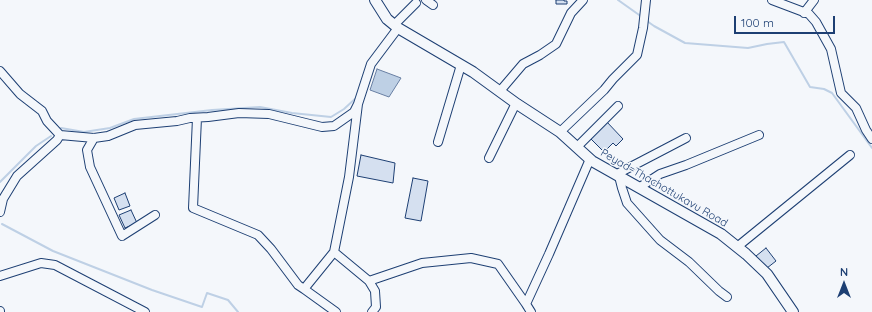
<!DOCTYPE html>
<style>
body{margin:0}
#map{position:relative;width:872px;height:312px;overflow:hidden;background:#f4f7fb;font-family:Quicksand,sans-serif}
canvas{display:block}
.north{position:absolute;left:824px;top:264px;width:40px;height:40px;-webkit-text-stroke:3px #f4f7fb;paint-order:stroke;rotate:0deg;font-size:11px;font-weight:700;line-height:16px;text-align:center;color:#1d3f73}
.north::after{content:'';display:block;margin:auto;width:14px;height:18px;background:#1d3f73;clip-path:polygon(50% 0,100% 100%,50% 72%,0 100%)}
.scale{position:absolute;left:734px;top:16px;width:101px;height:18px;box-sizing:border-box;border:2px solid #1d3f73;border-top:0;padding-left:5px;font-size:12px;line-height:14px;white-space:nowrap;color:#1d3f73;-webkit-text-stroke:3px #f4f7fb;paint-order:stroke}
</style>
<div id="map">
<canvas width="872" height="312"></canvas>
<div class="north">N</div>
<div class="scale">100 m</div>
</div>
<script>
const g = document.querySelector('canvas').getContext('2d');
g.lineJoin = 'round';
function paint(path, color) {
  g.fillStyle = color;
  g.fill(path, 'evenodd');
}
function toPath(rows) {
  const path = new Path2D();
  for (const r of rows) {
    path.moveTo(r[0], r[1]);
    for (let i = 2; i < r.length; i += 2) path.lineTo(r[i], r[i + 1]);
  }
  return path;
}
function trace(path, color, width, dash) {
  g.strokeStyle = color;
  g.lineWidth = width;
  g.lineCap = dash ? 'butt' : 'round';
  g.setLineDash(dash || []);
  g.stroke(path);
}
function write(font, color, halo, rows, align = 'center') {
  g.font = font + ' Quicksand,sans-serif';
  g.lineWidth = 3;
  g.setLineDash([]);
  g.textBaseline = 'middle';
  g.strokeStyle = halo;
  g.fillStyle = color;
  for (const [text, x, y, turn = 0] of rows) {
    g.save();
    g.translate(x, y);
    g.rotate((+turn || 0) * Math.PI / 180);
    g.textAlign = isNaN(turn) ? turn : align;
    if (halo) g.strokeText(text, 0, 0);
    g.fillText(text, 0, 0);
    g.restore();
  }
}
const water = toPath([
 [377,69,401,78,389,97,370,90,377,69]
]);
const stream = toPath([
 [618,0,642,17],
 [647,21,654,26,685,43,748,48,767,44,784,42,810,87,824,89,832,93,872,148],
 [61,128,84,132,110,128,134,119,212,110,260,107,292,113,331,117,344,109,356,98],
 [0,182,36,146,51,136],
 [2,224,53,251,152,290,202,307,207,293,228,300,238,312]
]);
const building = toPath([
 [556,0,564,0,564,1,567,1,567,4,556,4,556,0],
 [606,121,623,139,616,146,613,143,604,152,589,137,606,121],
 [361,155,395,163,393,183,357,176,361,155],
 [413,178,428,181,421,221,405,218,413,178],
 [125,193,130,206,119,210,114,198,125,193],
 [131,210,137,223,125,228,119,215,131,210],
 [766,248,776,261,767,268,756,256,766,248]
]);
const minor = toPath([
 [426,0,433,5],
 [772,0,809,14,816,22,831,49,841,93,856,108,866,130,872,139],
 [804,13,814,0],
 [394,25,416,3],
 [0,71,20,94,42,111,47,121,60,135,57,140,17,176,3,199,0,212],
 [500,91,523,64,540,55,556,44,571,13,583,0],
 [197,118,193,208,258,235,271,249,298,285,304,289,334,252,349,177,358,104],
 [560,132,604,90,613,79,637,55,643,28,646,0],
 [60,135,94,138,108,136,135,125,177,121,190,118,208,117,239,113,269,114,322,127,334,126,354,112,358,104,371,64,398,28],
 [94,138,87,150,90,167,122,236,155,215],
 [438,142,461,65],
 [577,147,618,106],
 [489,158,516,103],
 [617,174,686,138],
 [619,176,622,188,627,203,660,240,689,262,719,291,727,297],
 [640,187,660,174,686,165,759,135],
 [737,247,850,155],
 [334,252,369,281,375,291,376,307,372,312],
 [0,276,41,263,55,265,145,312],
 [369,281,422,263,471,258,498,264,526,304],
 [304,289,336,312],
 [0,311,0,312],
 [531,312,526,304,549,254,590,159]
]);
const major = toPath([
 [375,0,387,19,398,28,473,72,517,104,560,132,592,161,721,234,746,254,767,274,793,312]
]);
const streetNames = [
 ["Peyad=Thachottukavu Road",664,188,30]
];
paint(water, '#bed0e5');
trace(water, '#687fa3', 1);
trace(stream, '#bed0e5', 2);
paint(building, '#d5e0f0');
trace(building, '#1d3f73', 1);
trace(minor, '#1d3f73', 10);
trace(major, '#1d3f73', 12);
trace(minor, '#f4f7fb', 8);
trace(major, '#f4f7fb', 10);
write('11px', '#1d3f73', '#f4f7fb', streetNames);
</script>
